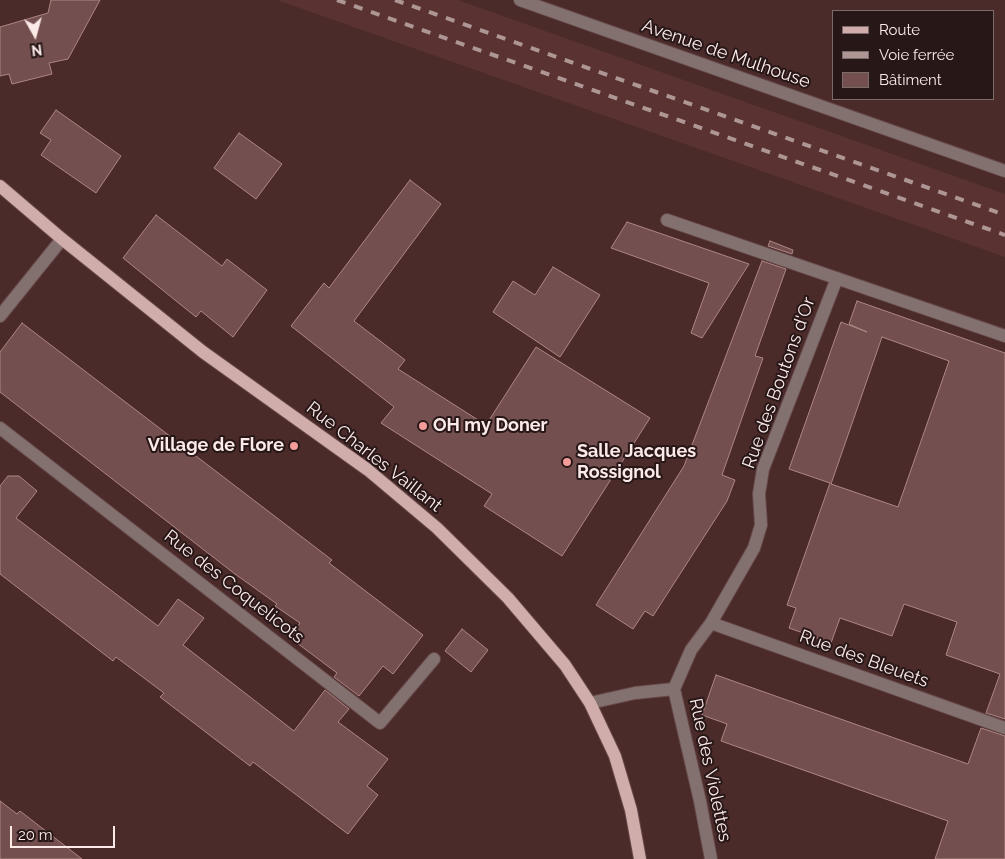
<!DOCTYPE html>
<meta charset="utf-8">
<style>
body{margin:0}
#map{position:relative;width:1005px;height:859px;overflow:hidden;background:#4b2a2a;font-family:Raleway,sans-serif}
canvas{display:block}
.legend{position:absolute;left:832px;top:10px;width:162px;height:90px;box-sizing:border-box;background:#271717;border:1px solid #7c6b6b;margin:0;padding:6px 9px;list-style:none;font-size:15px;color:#fceae9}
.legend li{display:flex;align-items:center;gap:10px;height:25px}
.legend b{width:25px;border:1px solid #7c6b6b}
.north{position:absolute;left:10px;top:10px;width:50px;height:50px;-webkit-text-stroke:4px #271717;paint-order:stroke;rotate:173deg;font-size:14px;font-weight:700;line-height:20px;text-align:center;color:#fceae9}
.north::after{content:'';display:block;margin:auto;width:18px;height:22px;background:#fceae9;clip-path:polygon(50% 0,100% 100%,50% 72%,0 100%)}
.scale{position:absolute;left:10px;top:826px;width:105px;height:22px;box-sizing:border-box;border:2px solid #fceae9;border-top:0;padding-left:6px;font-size:15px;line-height:18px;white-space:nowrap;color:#fceae9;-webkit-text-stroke:4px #271717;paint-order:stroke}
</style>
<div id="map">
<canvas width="1005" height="859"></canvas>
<ul class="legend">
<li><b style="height:6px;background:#d0acab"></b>Route</li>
<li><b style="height:6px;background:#ae9695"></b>Voie ferrée</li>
<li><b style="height:14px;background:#744f4f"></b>Bâtiment</li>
</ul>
<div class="north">N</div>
<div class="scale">20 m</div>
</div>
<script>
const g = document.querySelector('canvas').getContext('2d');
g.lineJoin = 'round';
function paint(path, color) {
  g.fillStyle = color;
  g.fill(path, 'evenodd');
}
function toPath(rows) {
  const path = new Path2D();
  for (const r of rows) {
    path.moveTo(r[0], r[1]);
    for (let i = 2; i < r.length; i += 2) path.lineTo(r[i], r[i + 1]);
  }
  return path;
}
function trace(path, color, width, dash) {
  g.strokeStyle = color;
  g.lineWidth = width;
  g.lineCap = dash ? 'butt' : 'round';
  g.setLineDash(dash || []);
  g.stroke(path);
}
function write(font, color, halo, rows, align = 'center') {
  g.font = font + ' Raleway,sans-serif';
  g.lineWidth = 4;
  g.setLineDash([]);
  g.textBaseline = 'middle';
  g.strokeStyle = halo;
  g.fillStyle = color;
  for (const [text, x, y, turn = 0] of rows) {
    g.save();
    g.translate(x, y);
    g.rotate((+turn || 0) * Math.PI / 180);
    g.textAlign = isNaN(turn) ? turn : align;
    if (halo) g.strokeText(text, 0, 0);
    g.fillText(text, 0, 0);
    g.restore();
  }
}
const built = toPath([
 [277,0,458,0,520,22,1005,194,1005,257]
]);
const building = toPath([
 [51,0,100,0,68,59,49,63,52,74,12,84,9,74,0,76,0,27,48,13,51,0],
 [56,110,121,156,96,193,41,155,51,140,40,133,56,110],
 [239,133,282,164,256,199,214,168,239,133],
 [410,180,441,204,354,321,405,360,398,369,486,425,536,347,650,418,562,556,484,506,492,494,381,423,394,407,291,326,324,283,329,288,410,180],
 [156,215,222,266,227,259,267,290,233,337,201,311,196,317,123,258,156,215],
 [627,222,749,264,702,338,691,333,709,283,611,248,627,222],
 [770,241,793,250,792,254,768,246,770,241],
 [762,261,786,269,755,356,763,358,722,475,735,480,727,501,653,616,645,611,633,629,596,605,684,466,762,261],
 [553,267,600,295,560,357,493,312,513,281,535,295,553,267],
 [857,301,1005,353,1005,719,986,713,1000,674,946,655,957,622,904,604,892,636,840,618,831,643,789,628,796,608,787,605,830,483,789,469,841,322,867,332,849,324,857,301],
 [882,337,949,361,898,507,831,484,882,337],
 [22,323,332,560,329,563,423,635,393,674,383,666,359,696,334,677,337,673,289,637,300,623,275,606,277,604,235,574,0,392,0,352,22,323],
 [8,476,19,476,37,491,16,518,158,626,178,599,204,618,183,645,294,731,325,690,349,709,338,722,388,759,367,786,378,795,348,834,253,762,250,766,160,697,164,693,116,657,113,661,0,574,0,486,8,476],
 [462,629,488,650,471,672,445,651,462,629],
 [716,675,968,764,981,728,1005,736,1005,859,935,859,948,821,721,741,727,724,702,715,716,675],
 [0,801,17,814,20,811,82,859,0,859,0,801]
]);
const minor = toPath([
 [520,0,1005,171],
 [667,220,1005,336],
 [0,316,62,239],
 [0,428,380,723,434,659],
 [711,623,1005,728],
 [674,689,691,650,711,623,754,548,761,525,759,494,763,469,837,278],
 [674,689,700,801,711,859],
 [590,703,635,693,674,689]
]);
const major = toPath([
 [0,186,62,239,203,352,368,470,437,528,508,598,565,665,590,703,615,756,631,810,640,859]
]);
const rail = toPath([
 [337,0,1005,235],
 [395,0,1005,215]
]);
const markers = [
 [423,426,5,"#f59b9a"],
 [294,446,5,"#f59b9a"],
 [567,462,5,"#f59b9a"]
];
const streetNames = [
 ["Avenue de Mulhouse",726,54,19],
 ["Rue des Boutons d'Or",779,383,-70],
 ["Rue Charles Vaillant",374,457,38],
 ["Rue des Coquelicots",234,587,38],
 ["Rue des Bleuets",864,659,20],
 ["Rue des Violettes",710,770,78]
];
const poiNames = [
 ["OH my Doner",433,426],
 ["Village de Flore",284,446,"right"],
 ["Salle Jacques",577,452],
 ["Rossignol",577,473]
];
paint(built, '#5a3232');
paint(building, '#744f4f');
trace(building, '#ae8685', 1);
trace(minor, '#674949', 14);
trace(major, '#674949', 14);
trace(minor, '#837170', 12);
trace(major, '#d0acab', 12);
trace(rail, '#ae9695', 4, [9, 9]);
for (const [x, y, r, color] of markers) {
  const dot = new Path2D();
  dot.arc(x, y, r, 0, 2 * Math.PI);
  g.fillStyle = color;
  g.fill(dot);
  trace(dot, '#271717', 2);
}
write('18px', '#fceae9', '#271717', streetNames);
write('bold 18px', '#fceae9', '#271717', poiNames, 'left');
</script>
